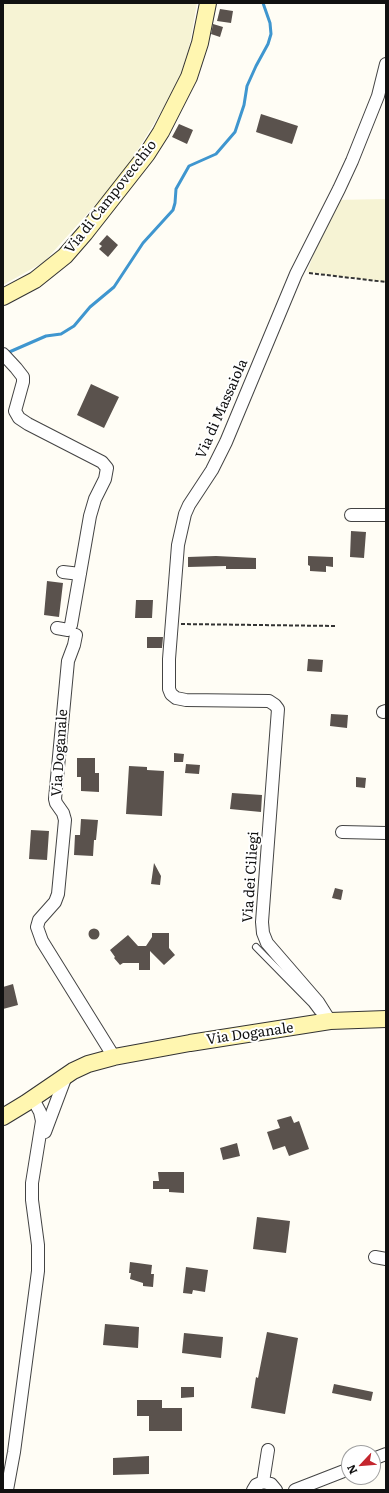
<!DOCTYPE html>
<style>
body{margin:0}
#map{position:relative;width:389px;height:1493px;overflow:hidden;background:#fffdf5;font-family:Literata,serif}
canvas{display:block}
.frame{position:absolute;inset:0;border:4px solid #111;pointer-events:none}
.north{position:absolute;left:341px;top:1445px;width:40px;height:40px;box-sizing:border-box;background:#fff;border:1px solid #a0a0a0;border-radius:50%;rotate:244deg;font-size:11px;font-weight:700;line-height:16px;text-align:center;color:#111}
.north::after{content:'';display:block;margin:auto;width:14px;height:18px;background:#c4262e;clip-path:polygon(50% 0,100% 100%,50% 72%,0 100%)}
</style>
<div id="map">
<canvas width="389" height="1493"></canvas>
<div class="frame"></div>
<div class="north">N</div>
</div>
<script>
const g = document.querySelector('canvas').getContext('2d');
g.lineJoin = 'round';
function paint(path, color) {
  g.fillStyle = color;
  g.fill(path, 'evenodd');
}
function toPath(rows) {
  const path = new Path2D();
  for (const r of rows) {
    if (r.length === 3) {
      path.moveTo(r[0] + r[2], r[1]);
      path.arc(r[0], r[1], r[2], 0, 2 * Math.PI);
      continue;
    }
    path.moveTo(r[0], r[1]);
    for (let i = 2; i < r.length; i += 2) path.lineTo(r[i], r[i + 1]);
  }
  return path;
}
function trace(path, color, width, dash) {
  g.strokeStyle = color;
  g.lineWidth = width;
  g.lineCap = dash ? 'butt' : 'round';
  g.setLineDash(dash || []);
  g.stroke(path);
}
function write(font, color, halo, rows, align = 'center') {
  g.font = font + ' Literata,serif';
  g.lineWidth = 4;
  g.setLineDash([]);
  g.textBaseline = 'middle';
  g.strokeStyle = halo;
  g.fillStyle = color;
  for (const [text, x, y, turn = 0] of rows) {
    g.save();
    g.translate(x, y);
    g.rotate((+turn || 0) * Math.PI / 180);
    g.textAlign = isNaN(turn) ? turn : align;
    if (halo) g.strokeText(text, 0, 0);
    g.fillText(text, 0, 0);
    g.restore();
  }
}
const farmland = toPath([
 [3,3,197,3,187,60,178,84,123,174,44,262,3,285],
 [386,199,386,282,307,272,334,200]
]);
const stream = toPath([
 [7,353,46,336,61,334,74,326,90,307,114,287,143,243,173,210,175,203,176,189,189,166,216,154,235,132,244,105,247,86,256,66,268,44,271,34,270,23,263,3]
]);
const building = toPath([
 [220,9,233,11,231,23,217,21],
 [213,24,223,27,220,37,211,34],
 [261,114,298,126,292,144,256,132],
 [179,124,193,130,187,144,172,137],
 [107,235,118,245,108,257,99,249,102,246,99,244],
 [91,384,119,397,104,428,77,415],
 [351,531,366,532,364,558,350,557],
 [216,556,256,558,256,569,226,569,226,566,188,567,188,557],
 [308,556,333,557,333,567,326,566,326,572,310,571,310,566,308,565],
 [47,581,63,583,59,617,44,615],
 [136,600,153,600,152,618,135,618],
 [147,637,163,637,162,648,147,648],
 [308,659,323,660,322,672,307,671],
 [331,714,348,715,347,728,330,726],
 [174,753,184,754,183,762,174,762],
 [77,758,95,758,95,773,99,773,99,792,81,791,81,777,77,777],
 [186,764,200,765,199,774,185,773],
 [129,766,147,767,147,770,164,771,162,816,126,814],
 [356,777,366,778,365,788,356,787],
 [232,793,262,795,261,812,230,809],
 [81,819,98,820,96,840,94,840,93,856,74,855,75,835,80,835],
 [31,830,49,831,47,860,29,859],
 [154,863,161,876,160,885,151,884],
 [335,888,343,890,341,900,332,898],
 [94,934,5.5],
 [152,933,169,933,169,948,175,955,164,965,150,951,150,970,139,970,139,963,123,963,120,965,114,958,115,957,110,950,128,935,138,946,146,946,152,937],
 [13,984,18,1005,3,1009,3,987],
 [291,1116,294,1123,299,1121,309,1149,289,1156,285,1146,273,1150,267,1132,280,1128,277,1120],
 [237,1143,240,1156,223,1160,220,1148],
 [158,1172,184,1172,184,1193,169,1192,169,1189,153,1189,153,1181,159,1181],
 [257,1217,290,1221,286,1253,253,1249],
 [130,1262,152,1265,151,1274,154,1274,153,1287,143,1286,143,1283,130,1279,131,1273,129,1273],
 [186,1267,208,1270,205,1292,193,1290,192,1294,183,1293],
 [105,1324,139,1327,138,1348,103,1345],
 [267,1332,298,1338,285,1414,251,1408,256,1377,258,1378],
 [184,1333,223,1337,221,1358,182,1353],
 [334,1384,373,1392,371,1401,332,1393],
 [181,1387,194,1387,194,1397,181,1398],
 [137,1400,162,1400,162,1408,182,1408,182,1431,149,1431,149,1416,137,1416],
 [149,1456,149,1474,113,1475,113,1458]
]);
const path = toPath([
 [309,273,386,282],
 [181,624,336,626]
]);
const lane = toPath([
 [256,947,312,1004,318,1012]
]);
const street = toPath([
 [3,354,16,368,23,377,23,382,15,411,19,418,28,424,102,462,107,468,105,479,95,499,90,516,71,625,68,630,57,628],
 [351,515,386,515],
 [63,572,80,574],
 [76,635,74,645,68,661,55,799,56,803,63,813,65,820,58,894,55,902,39,920,37,927,42,941,114,1057],
 [383,712,386,711],
 [342,832,386,833],
 [330,1021,318,1002,267,943,263,933,262,922,278,709,275,705,269,701,186,700,176,698,171,694,169,689,169,659,178,545,185,514,189,505,212,470,226,442,296,274,339,189,352,161,378,96,386,64],
 [45,1132,66,1076],
 [375,1257,386,1259],
 [373,1459,386,1454],
 [263,1482,268,1450],
 [7,1490,14,1452,38,1271,38,1245,32,1200,32,1183,42,1121,40,1112,33,1099],
 [253,1490,256,1485,263,1482,271,1484,276,1490],
 [295,1490,349,1469]
]);
const secondary = toPath([
 [3,297,35,280,65,256,85,233,147,154,161,132,189,77,200,43,208,3],
 [3,1117,26,1103,73,1071,88,1064,114,1057,190,1043,330,1021,386,1019]
]);
const streetNames = [
 ["Via di Campovecchio",111,197,-52],
 ["Via di Massaiola",222,409,-66],
 ["Via Doganale",60,753,-86],
 ["Via dei Ciliegi",251,877,-86],
 ["Via Doganale",250,1034,-8]
];
paint(farmland, '#f6f3d4');
trace(stream, '#3f96cf', 3);
paint(building, '#5a524d');
trace(lane, '#444', 8);
trace(street, '#444', 14);
trace(secondary, '#333', 18);
trace(path, '#333', 2, [4, 2]);
trace(lane, '#fff', 6);
trace(street, '#fff', 12);
trace(secondary, '#fff6b0', 16);
write('14px', '#111', '#fff', streetNames);
</script>
